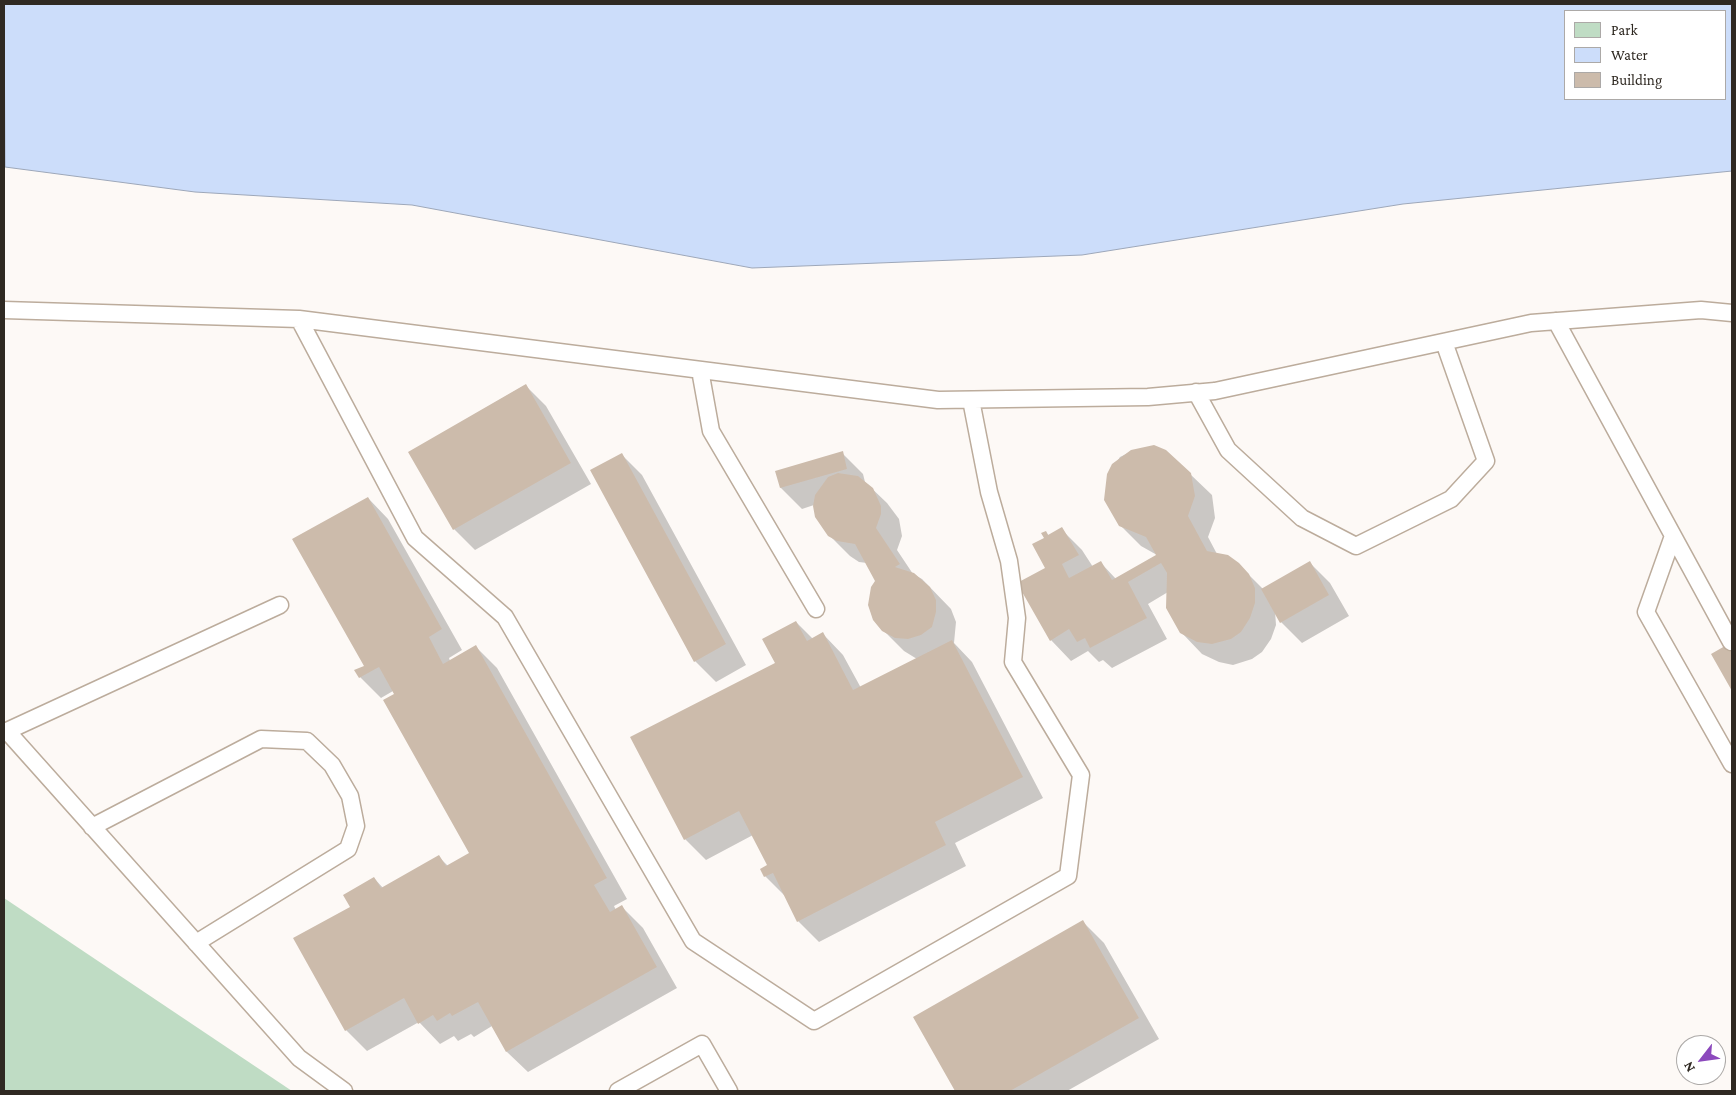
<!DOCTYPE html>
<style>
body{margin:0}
#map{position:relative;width:1736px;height:1095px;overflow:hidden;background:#fdf9f6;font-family:"Crimson Pro",serif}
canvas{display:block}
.frame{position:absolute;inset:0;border:5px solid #2f2922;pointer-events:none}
.legend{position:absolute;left:1564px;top:10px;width:162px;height:90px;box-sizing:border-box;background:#fff;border:1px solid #aca9a7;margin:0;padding:6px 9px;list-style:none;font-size:15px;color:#2f2922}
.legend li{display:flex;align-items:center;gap:10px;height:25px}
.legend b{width:25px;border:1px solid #aca9a7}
.north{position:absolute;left:1676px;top:1035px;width:50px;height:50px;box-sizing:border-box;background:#fff;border:1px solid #aca9a7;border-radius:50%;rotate:240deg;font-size:14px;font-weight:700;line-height:20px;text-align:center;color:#2f2922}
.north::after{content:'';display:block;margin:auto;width:18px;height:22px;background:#8c49bd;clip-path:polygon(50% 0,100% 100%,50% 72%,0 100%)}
</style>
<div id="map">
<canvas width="1736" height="1095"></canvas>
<div class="frame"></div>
<ul class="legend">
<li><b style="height:14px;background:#bfdcc4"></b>Park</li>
<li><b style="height:14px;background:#ccddfa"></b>Water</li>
<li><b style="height:14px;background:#ccbbab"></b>Building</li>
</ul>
<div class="north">N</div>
</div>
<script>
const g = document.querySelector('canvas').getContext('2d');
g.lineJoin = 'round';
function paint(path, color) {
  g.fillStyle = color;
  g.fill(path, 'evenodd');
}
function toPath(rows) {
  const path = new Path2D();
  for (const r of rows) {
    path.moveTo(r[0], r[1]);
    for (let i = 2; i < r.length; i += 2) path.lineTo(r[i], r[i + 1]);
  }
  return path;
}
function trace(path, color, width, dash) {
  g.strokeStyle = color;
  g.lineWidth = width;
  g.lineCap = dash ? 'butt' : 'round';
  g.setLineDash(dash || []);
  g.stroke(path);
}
const green = toPath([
 [4,898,292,1091,4,1091]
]);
const water = toPath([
 [4,4,1732,4,1732,171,1403,204,1082,255,752,268,412,205,195,192,5,167,4,4],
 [1565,11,1725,11,1725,99,1565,99,1565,11]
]);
const shadow = toPath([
 [525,385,546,406,591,484,475,550,454,529,410,452],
 [1132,451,1190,474,1212,495,1215,518,1208,537,1217,554,1238,564,1263,589,1310,563,1330,583,1349,616,1302,643,1281,622,1275,611,1276,625,1271,639,1262,652,1252,659,1233,665,1219,662,1202,654,1181,632,1168,592,1148,604,1167,639,1112,668,1103,660,1099,662,1088,651,1071,661,1051,640,1046,532,1049,536,1061,529,1082,550,1093,567,1101,563,1116,579,1157,555,1141,546,1120,525,1108,475,1120,457],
 [842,453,863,474,865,482,887,503,899,519,902,536,897,550,913,574,922,579,951,609,956,622,954,643,972,662,1043,798,955,843,966,866,819,942,798,921,786,897,765,876,762,869,769,866,753,835,706,860,685,839,796,622,813,639,823,634,843,655,861,688,917,659,904,651,883,630,877,581,867,563,859,562,850,556,829,535,814,505,802,509,781,488,776,472],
 [621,454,642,475,746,665,716,682,695,661],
 [368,498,388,519,462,650,449,658,450,661,476,647,497,668,627,899,614,906,616,910,622,907,643,928,677,988,528,1072,507,1052,492,1026,474,1037,471,1034,458,1041,454,1036,440,1044,419,1022,367,1051,346,1030,352,907,374,878,383,888,439,857,448,866,471,853,393,691,381,698,360,677,365,666],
 [1083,922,1104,943,1159,1039,1067,1091,957,1091,915,1018]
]);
const building = toPath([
 [526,384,571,463,453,530,408,452],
 [1154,445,1166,450,1191,473,1195,496,1188,516,1207,551,1228,555,1239,563,1249,574,1255,588,1255,603,1250,618,1241,632,1231,639,1212,644,1197,642,1180,633,1166,608,1167,573,1161,563,1128,582,1147,618,1090,648,1085,638,1077,642,1069,629,1050,641,1017,583,1045,568,1032,544,1044,538,1041,533,1046,531,1048,535,1062,527,1079,555,1062,564,1069,578,1101,561,1112,580,1156,555,1146,537,1119,526,1104,500,1107,474,1112,464,1131,450],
 [843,451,847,469,780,488,775,471],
 [622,453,726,644,694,662,590,470],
 [838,473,858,476,873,488,881,506,881,514,876,528,900,564,895,567,914,573,930,587,936,600,936,612,932,627,921,635,908,639,895,638,882,631,873,620,868,605,871,587,875,581,855,544,837,541,828,536,815,517,813,506,815,495,828,477],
 [368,497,442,629,429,637,443,664,476,645,607,878,594,885,610,912,622,905,657,967,506,1052,478,1002,452,1016,450,1013,437,1021,433,1015,418,1024,404,998,345,1031,293,938,350,907,343,895,374,877,381,888,439,855,446,866,469,853,383,700,394,694,379,667,359,678,354,670,364,666,292,539],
 [1310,561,1329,595,1280,623,1261,589],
 [796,621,807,641,823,632,853,690,952,640,1023,777,935,822,946,845,797,922,773,873,764,877,760,869,767,865,739,811,684,840,630,737,775,663,762,639],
 [1732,642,1732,691,1711,654],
 [1083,920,1139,1018,1010,1091,955,1091,913,1017]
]);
const service = toPath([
 [4,310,299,319,938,400,1148,397,1215,391,1531,323,1701,310,1732,313],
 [299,319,415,538,505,617,693,941,814,1021,1068,876,1081,775,1013,662,1017,618,1009,561,989,492,971,400],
 [1556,321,1731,642],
 [700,370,711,431,816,609],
 [1196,392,1228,450,1302,518,1356,546,1451,499,1486,461,1444,342],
 [1673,536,1646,612,1732,764],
 [280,605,7,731,299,1058,344,1091],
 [92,827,261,739,307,741,332,765,350,796,356,826,348,849,196,943],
 [618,1091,702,1044,729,1091]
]);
paint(green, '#bfdcc4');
paint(water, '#ccddfa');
trace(water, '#9da7b9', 1);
paint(shadow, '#0003');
paint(building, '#ccbbab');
trace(service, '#bcac9c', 19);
trace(service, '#fff', 16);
</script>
